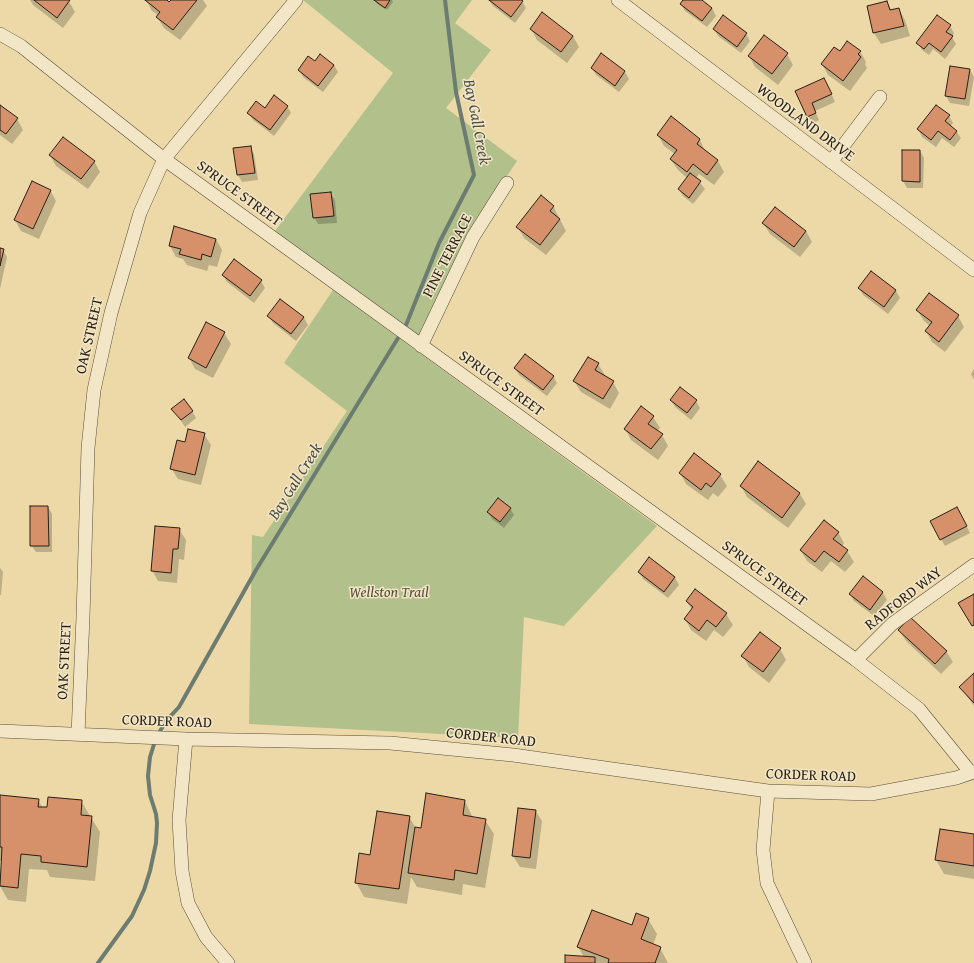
<!DOCTYPE html>
<style>
body{margin:0}
canvas{display:block;background:#ecd9a7}
</style>
<canvas width="974" height="963"></canvas>
<script>
const g = document.querySelector('canvas').getContext('2d');
g.lineJoin = 'round';
function paint(path, color) {
  g.fillStyle = color;
  g.fill(path, 'evenodd');
}
function toPath(rows) {
  const path = new Path2D();
  for (const r of rows) {
    path.moveTo(r[0], r[1]);
    for (let i = 2; i < r.length; i += 2) path.lineTo(r[i], r[i + 1]);
  }
  return path;
}
function trace(path, color, width, dash) {
  g.strokeStyle = color;
  g.lineWidth = width;
  g.lineCap = dash ? 'butt' : 'round';
  g.setLineDash(dash || []);
  g.stroke(path);
}
function write(font, color, halo, rows, align = 'center') {
  g.font = font + ' "Gentium Book Plus",serif';
  g.lineWidth = 3;
  g.setLineDash([]);
  g.textBaseline = 'middle';
  g.strokeStyle = halo;
  g.fillStyle = color;
  for (const [text, x, y, turn = 0] of rows) {
    g.save();
    g.translate(x, y);
    g.rotate((+turn || 0) * Math.PI / 180);
    g.textAlign = isNaN(turn) ? turn : align;
    if (halo) g.strokeText(text, 0, 0);
    g.fillText(text, 0, 0);
    g.restore();
  }
}
const green = toPath([
 [303,0,472,0,455,23,491,50,446,108,517,161,466,238,420,340,275,231,393,73],
 [333,290,657,526,564,626,524,617,518,738,249,724,252,535,263,537,347,411,284,363]
]);
const shadow = toPath([
 [30,0,68,0,75,12,63,28,33,5],
 [146,0,165,0,170,4,173,0,203,0,207,6,180,40,164,28,157,17,158,15,152,11],
 [376,0,392,0,393,2,387,10,377,4],
 [489,0,521,0,526,8,515,23,493,6],
 [684,0,700,0,712,8,716,16,707,27,685,11,681,4],
 [887,2,892,11,899,9,905,20,910,36,881,44,874,33],
 [723,17,746,34,750,41,741,53,718,36,714,29],
 [937,17,950,26,954,33,952,37,956,44,945,59,933,49,929,55,922,50,918,43],
 [531,29,573,36,579,47,567,63,537,40],
 [860,51,866,62,865,64,867,68,850,91,828,75,822,64,840,53],
 [787,54,793,65,778,85,755,67,749,56],
 [602,55,625,72,629,79,619,92,596,75,592,68],
 [315,63,334,65,338,72,323,92,303,77,299,70],
 [970,70,974,77,969,106,950,103,946,96],
 [828,86,835,102,815,111,819,120,812,124,796,91],
 [0,106,17,119,23,130,12,144,0,135],
 [287,106,291,113,274,136,253,120,249,113],
 [949,116,953,123,950,127,956,131,961,138,954,147,942,138,936,147,922,137,918,129],
 [658,135,700,140,705,151,718,161,724,172,714,185,699,174,696,178,705,189,693,204,683,196,679,189,687,178,678,170,671,160,675,154,664,146],
 [250,147,254,154,258,180,242,182,238,175],
 [920,151,924,158,923,188,907,188,903,181],
 [50,155,94,161,100,172,88,189,56,166],
 [50,190,56,201,39,239,21,231,15,220],
 [330,193,335,200,337,223,318,224,314,217],
 [553,206,566,231,546,255,524,238,518,227],
 [763,223,806,231,812,242,800,257,770,234],
 [216,239,222,250,217,267,209,265,207,271,187,265,183,259,176,257,170,246],
 [0,249,3,250,7,257,0,289],
 [871,272,896,291,900,298,888,314,863,295,859,288],
 [223,275,261,281,265,288,254,303,227,282],
 [281,300,304,318,308,325,296,341,273,323,269,316],
 [917,310,958,316,964,327,945,352,932,342,926,331,930,326,924,321],
 [224,333,231,344,213,378,195,369,189,358],
 [598,364,605,375,604,377,613,382,619,393,610,409,581,392,574,381],
 [515,368,553,376,557,383,547,396,519,375],
 [974,369,974,380,971,374],
 [671,400,696,401,700,408,691,420,675,407],
 [173,409,192,411,196,418,185,427],
 [653,417,660,428,657,431,662,435,668,446,658,460,631,440,625,429],
 [204,434,211,445,201,485,178,479,171,468,186,443],
 [680,473,720,475,727,486,718,497,713,493,708,500,686,484],
 [741,486,800,494,806,504,788,528,747,497],
 [48,507,52,514,52,552,36,552,31,545],
 [510,508,514,515,504,528,492,519,488,512],
 [961,515,970,533,945,546,941,539],
 [179,529,186,540,184,560,179,559,177,583,158,581,152,570],
 [838,532,844,543,842,546,847,551,854,562,845,572,831,561,822,572,807,561,801,551],
 [649,559,675,578,679,585,668,598,643,579,639,572],
 [0,568,3,572,1,595,0,595],
 [863,578,883,593,887,600,874,616,854,601,850,594],
 [687,602,726,614,733,625,723,637,714,630,706,641,691,630,685,619,692,610],
 [899,630,946,651,953,662,941,674,906,641],
 [780,649,786,660,769,683,749,667,743,656],
 [974,674,974,706,960,687],
 [0,796,38,800,43,808,81,801,100,832,95,881,50,877,47,870,29,869,26,902,8,900,0,886,2,861,0,861],
 [465,801,473,818,485,820,494,834,485,888,463,884,462,895,417,887,411,877,407,904,364,897,356,882,371,856,409,817,416,828,421,829],
 [535,810,542,821,536,869,520,867,513,856],
 [974,835,974,879,944,874,936,860],
 [648,919,657,934,653,945,660,948,668,963,566,963,584,957,578,947]
]);
const stream = toPath([
 [98,963,132,916,144,890,150,871,156,843,157,823,156,814,150,795,148,776,150,757,156,738,166,721,179,707,256,570,406,325,439,243,474,175,456,92,445,0]
]);
const building = toPath([
 [34,0,70,0,57,18,34,0],
 [145,0,167,0,169,2,171,0,197,0,173,30,156,17,160,12,145,0],
 [374,0,390,0,385,8,374,0],
 [489,0,522,0,523,1,511,17,489,0],
 [683,0,702,0,712,8,702,21,680,4,683,0],
 [887,1,890,10,899,8,904,26,873,33,867,6,887,1],
 [542,12,573,36,561,52,530,29,542,12],
 [723,15,747,33,737,47,713,29,723,15],
 [937,15,951,25,946,32,953,36,941,52,929,43,924,49,916,43,937,15],
 [764,35,788,53,772,74,748,56,764,35],
 [847,41,861,51,858,54,861,57,843,81,821,64,834,47,840,51,847,41],
 [601,53,625,71,615,86,591,68,601,53],
 [320,54,334,65,318,86,298,70,308,56,315,61,320,54],
 [950,66,970,69,965,99,945,96,950,66],
 [824,78,832,94,812,103,816,113,807,117,795,91,824,78],
 [274,95,288,106,270,130,247,113,256,101,265,108,274,95],
 [0,105,18,118,6,134,0,130,0,105],
 [936,105,950,115,945,121,957,131,950,140,938,131,931,140,917,129,936,105],
 [671,116,700,139,697,144,718,160,707,175,693,164,687,172,670,159,677,150,657,135,671,116],
 [63,137,95,161,81,179,49,155,63,137],
 [251,146,255,173,237,175,233,148,251,146],
 [902,150,920,150,920,182,902,181,902,150],
 [690,173,701,181,689,198,678,189,690,173],
 [32,181,51,190,33,229,14,220,32,181],
 [331,192,334,216,313,218,310,194,331,192],
 [541,195,554,206,550,211,560,219,540,245,516,227,541,195],
 [775,207,806,231,794,247,762,223,775,207],
 [174,226,216,239,211,257,202,254,201,260,179,254,181,249,169,246,174,226],
 [0,248,4,249,0,266,0,248],
 [234,259,262,280,250,296,222,275,234,259],
 [871,271,896,290,884,307,858,288,871,271],
 [929,293,959,315,939,342,925,331,932,322,916,310,929,293],
 [280,299,304,317,291,334,267,316,280,299],
 [206,322,225,332,206,368,188,358,206,322],
 [525,354,554,376,543,390,514,368,525,354],
 [588,357,599,363,595,370,614,381,603,399,573,381,588,357],
 [680,387,697,400,687,413,670,400,680,387],
 [184,399,193,411,181,420,171,409,184,399],
 [641,406,654,416,648,424,663,434,651,449,624,429,641,406],
 [188,429,205,433,195,475,170,469,177,440,185,442,188,429],
 [694,453,721,474,711,487,706,483,701,490,679,473,694,453],
 [758,461,800,493,782,518,740,486,758,461],
 [498,498,511,508,500,522,487,512,498,498],
 [30,506,48,506,49,546,30,546,30,506],
 [957,507,967,526,940,540,930,521,957,507],
 [824,520,839,532,833,539,848,550,839,562,824,551,815,562,800,550,824,520],
 [155,526,180,528,178,549,173,549,171,573,151,571,155,526],
 [649,557,675,577,664,592,638,572,649,557],
 [863,576,883,592,870,610,849,594,863,576],
 [695,589,727,613,716,627,707,620,699,631,684,619,693,607,686,601,695,589],
 [974,594,974,625,972,626,958,603,974,594],
 [910,617,947,651,935,664,898,630,910,617],
 [760,632,781,648,763,672,741,656,760,632],
 [974,673,974,703,959,687,974,673],
 [426,793,465,800,463,815,486,819,477,874,455,870,454,880,408,873,415,827,421,828,426,793],
 [0,795,39,799,38,807,47,807,48,797,82,800,81,815,92,816,87,867,41,862,41,856,21,854,18,888,0,886,2,847,0,847,0,795],
 [518,808,536,810,530,858,512,856,518,808],
 [377,811,410,816,399,889,355,883,359,853,370,855,377,811],
 [940,829,974,834,974,866,935,860,940,829],
 [592,910,632,925,636,913,649,918,641,939,661,947,655,963,608,963,609,959,577,947,592,910],
 [565,955,595,957,595,963,565,963,565,955]
]);
const minor = toPath([
 [618,0,974,270],
 [0,34,21,46,164,159,856,660,919,709,971,773],
 [831,162,880,97],
 [421,346,473,237,507,183],
 [856,660,892,624,974,565],
 [0,731,186,739,390,743,513,755,768,791,871,794,956,778,974,772],
 [78,734,83,617,88,448,94,390,111,313,140,213,164,159,296,0],
 [186,739,179,820,182,871,188,903,206,937,228,963],
 [768,791,763,850,767,883,805,963]
]);
const streetNames = [
 ["WOODLAND DRIVE",805,123,37],
 ["SPRUCE STREET",239,194,36],
 ["PINE TERRACE",448,256,-63],
 ["OAK STREET",90,336,-77],
 ["SPRUCE STREET",501,384,36],
 ["SPRUCE STREET",764,574,36],
 ["RADFORD WAY",904,599,-38],
 ["OAK STREET",65,661,-87],
 ["CORDER ROAD",167,722,2],
 ["CORDER ROAD",491,738,6],
 ["CORDER ROAD",811,776,2]
];
const parkNames = [
 ["Wellston Trail",389,593]
];
const waterNames = [
 ["Bay Gall Creek",476,122,79],
 ["Bay Gall Creek",296,482,-58]
];
paint(green, '#b2c08c');
paint(shadow, '#0003');
trace(stream, '#6c7c70', 4);
paint(building, '#d6916b');
trace(building, '#282017', 1);
trace(minor, '#594e3b', 14);
trace(minor, '#f3e6c6', 13);
write('15px', '#282017', '#f3e6c6', streetNames);
write('italic 15px', '#51503a', '#f3e6c6', parkNames);
write('italic 16px', '#4a4e44', '#f3e6c6', waterNames);
</script>
